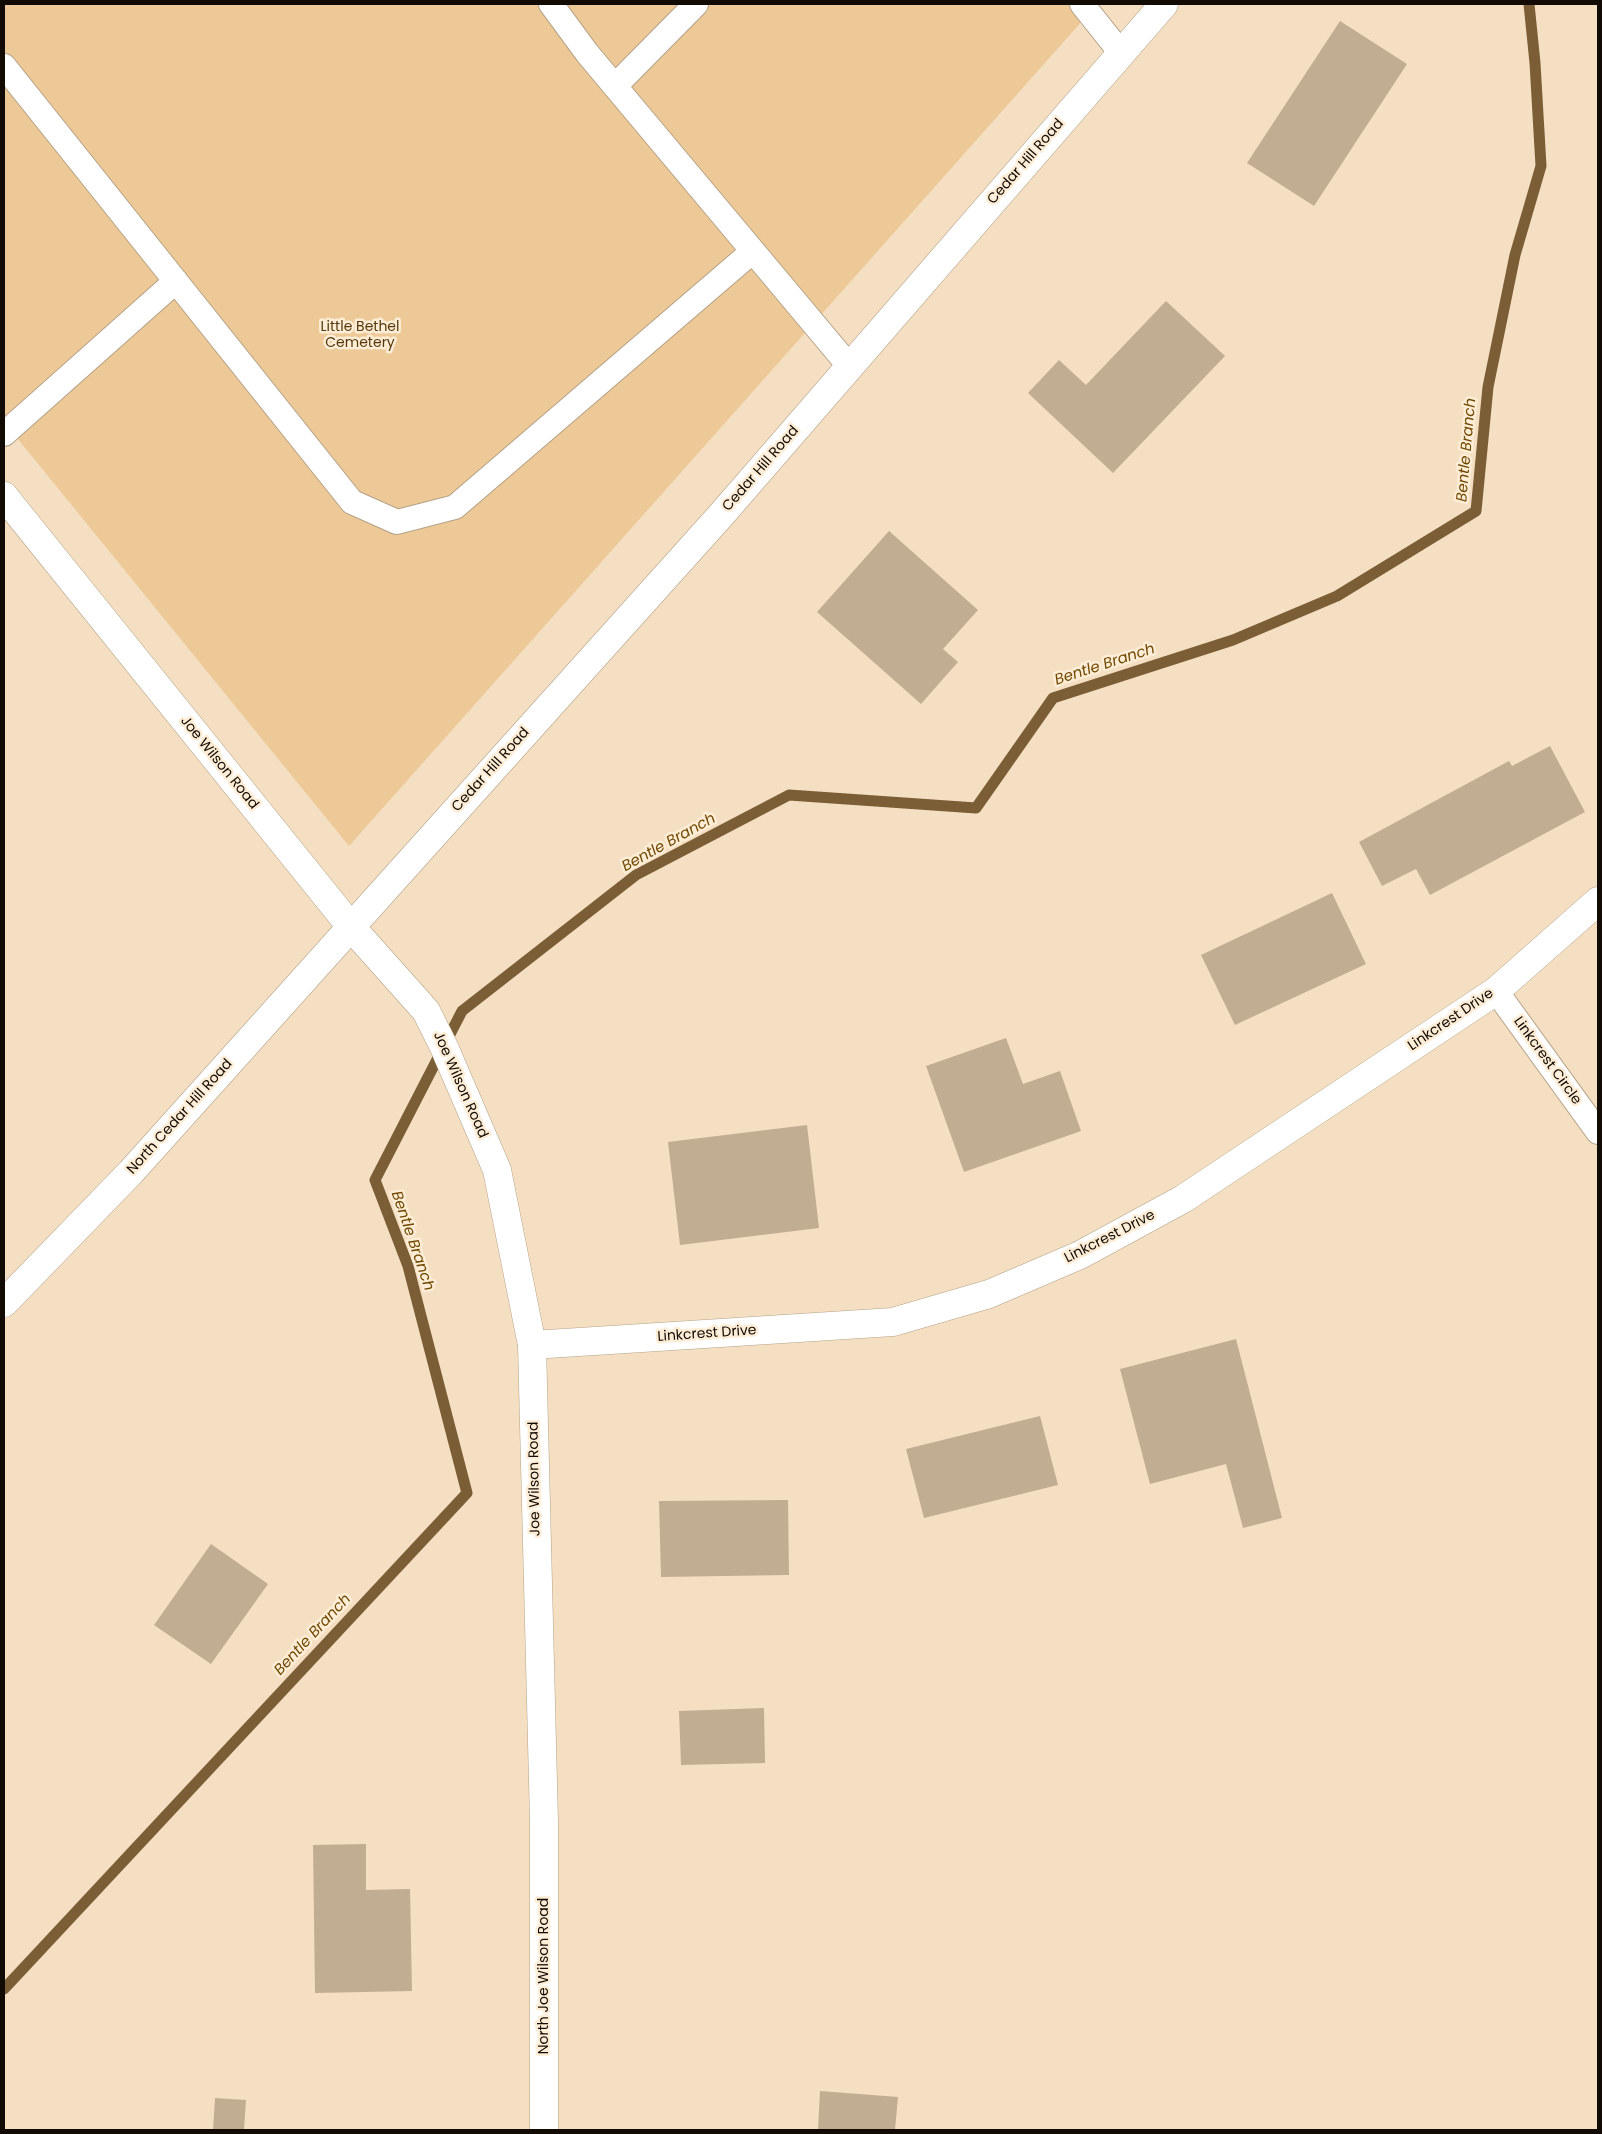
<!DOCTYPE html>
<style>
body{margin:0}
#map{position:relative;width:1602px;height:2134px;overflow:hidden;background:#f4dfc3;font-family:Poppins,sans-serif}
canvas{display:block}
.frame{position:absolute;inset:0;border:5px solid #120b03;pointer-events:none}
</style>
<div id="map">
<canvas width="1602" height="2134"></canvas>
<div class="frame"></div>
</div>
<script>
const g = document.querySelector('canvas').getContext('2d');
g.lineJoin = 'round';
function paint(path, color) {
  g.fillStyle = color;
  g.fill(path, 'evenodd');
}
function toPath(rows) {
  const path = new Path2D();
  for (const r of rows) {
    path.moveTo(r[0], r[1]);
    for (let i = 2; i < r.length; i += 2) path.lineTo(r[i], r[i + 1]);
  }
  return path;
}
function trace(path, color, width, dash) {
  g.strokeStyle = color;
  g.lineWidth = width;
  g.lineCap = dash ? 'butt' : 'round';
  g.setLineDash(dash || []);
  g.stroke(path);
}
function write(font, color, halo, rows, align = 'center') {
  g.font = font + ' Poppins,sans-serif';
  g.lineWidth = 5;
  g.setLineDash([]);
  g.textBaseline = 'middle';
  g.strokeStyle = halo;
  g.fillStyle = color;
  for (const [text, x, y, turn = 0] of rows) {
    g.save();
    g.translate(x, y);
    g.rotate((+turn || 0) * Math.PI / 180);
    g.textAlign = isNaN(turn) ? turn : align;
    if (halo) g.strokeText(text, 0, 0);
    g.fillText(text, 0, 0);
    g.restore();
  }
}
const green = toPath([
 [4,4,1086,4,1092,10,349,846,4,422]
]);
const stream = toPath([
 [4,1989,467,1493,408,1266,375,1180,462,1011,636,875,789,795,976,808,1053,698,1233,640,1337,596,1476,511,1488,387,1515,255,1541,166,1535,63,1529,4]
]);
const building = toPath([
 [1340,21,1407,64,1314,206,1247,163],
 [1166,301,1225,356,1113,473,1028,393,1059,360,1086,385],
 [889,531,978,610,943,649,958,662,921,704,817,612],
 [1550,746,1585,812,1430,895,1416,869,1382,886,1359,842,1509,761,1512,766],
 [1332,893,1366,964,1235,1025,1201,955],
 [1006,1038,1023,1084,1060,1071,1081,1131,964,1172,926,1066],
 [807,1125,819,1228,680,1245,668,1142],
 [1236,1339,1282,1518,1243,1528,1226,1464,1150,1484,1120,1369],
 [1040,1416,1058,1485,924,1518,906,1449],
 [788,1500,789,1575,661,1577,659,1501],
 [211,1544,268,1584,211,1664,154,1625],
 [764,1708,765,1763,681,1765,679,1711],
 [366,1844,366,1890,410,1889,412,1991,315,1993,313,1845],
 [820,2091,898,2097,895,2130,818,2130],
 [215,2098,246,2100,244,2130,213,2130]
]);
const lane = toPath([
 [551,4,587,53,850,367],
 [1082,4,1121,53],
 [4,66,352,502,397,522,455,507,753,251],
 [615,86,696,4],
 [4,434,176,281],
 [1496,991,1598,1132]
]);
const street = toPath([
 [532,1345,893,1322,989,1294,1080,1255,1183,1199,1496,991,1598,901]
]);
const secondary = toPath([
 [4,496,352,928,426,1011,444,1047,497,1170,532,1345,544,1822,544,2130],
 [4,1303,131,1172,722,514,1164,4]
]);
const streetNames = [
 ["Cedar Hill Road",1026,162,-49],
 ["Cedar Hill Road",761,469,-49],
 ["Joe Wilson Road",219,763,51],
 ["Cedar Hill Road",491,770,-48],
 ["Linkcrest Drive",1451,1020,-34],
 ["Linkcrest Circle",1547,1061,54],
 ["Joe Wilson Road",460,1085,66],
 ["North Cedar Hill Road",180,1117,-48],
 ["Linkcrest Drive",1110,1237,-27],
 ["Linkcrest Drive",707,1334,-4],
 ["Joe Wilson Road",535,1479,-91],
 ["North Joe Wilson Road",544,1976,-90]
];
const parkNames = [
 ["Little Bethel",360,327],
 ["Cemetery",360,343]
];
const waterNames = [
 ["Bentle Branch",1467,450,-85],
 ["Bentle Branch",1105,665,-18],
 ["Bentle Branch",669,843,-29],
 ["Bentle Branch",412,1241,71],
 ["Bentle Branch",313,1635,-47]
];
paint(green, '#edc998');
trace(stream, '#7c5e36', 11);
paint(building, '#c1ad92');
trace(lane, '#b5a186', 26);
trace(street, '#b5a186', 29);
trace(secondary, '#b5a186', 29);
trace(lane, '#fff', 24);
trace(street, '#fff', 28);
trace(secondary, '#fff', 28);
write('14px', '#120b03', '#feedd6', streetNames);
write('14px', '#54380b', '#feedd6', parkNames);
write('italic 15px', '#704900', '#feedd6', waterNames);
</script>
